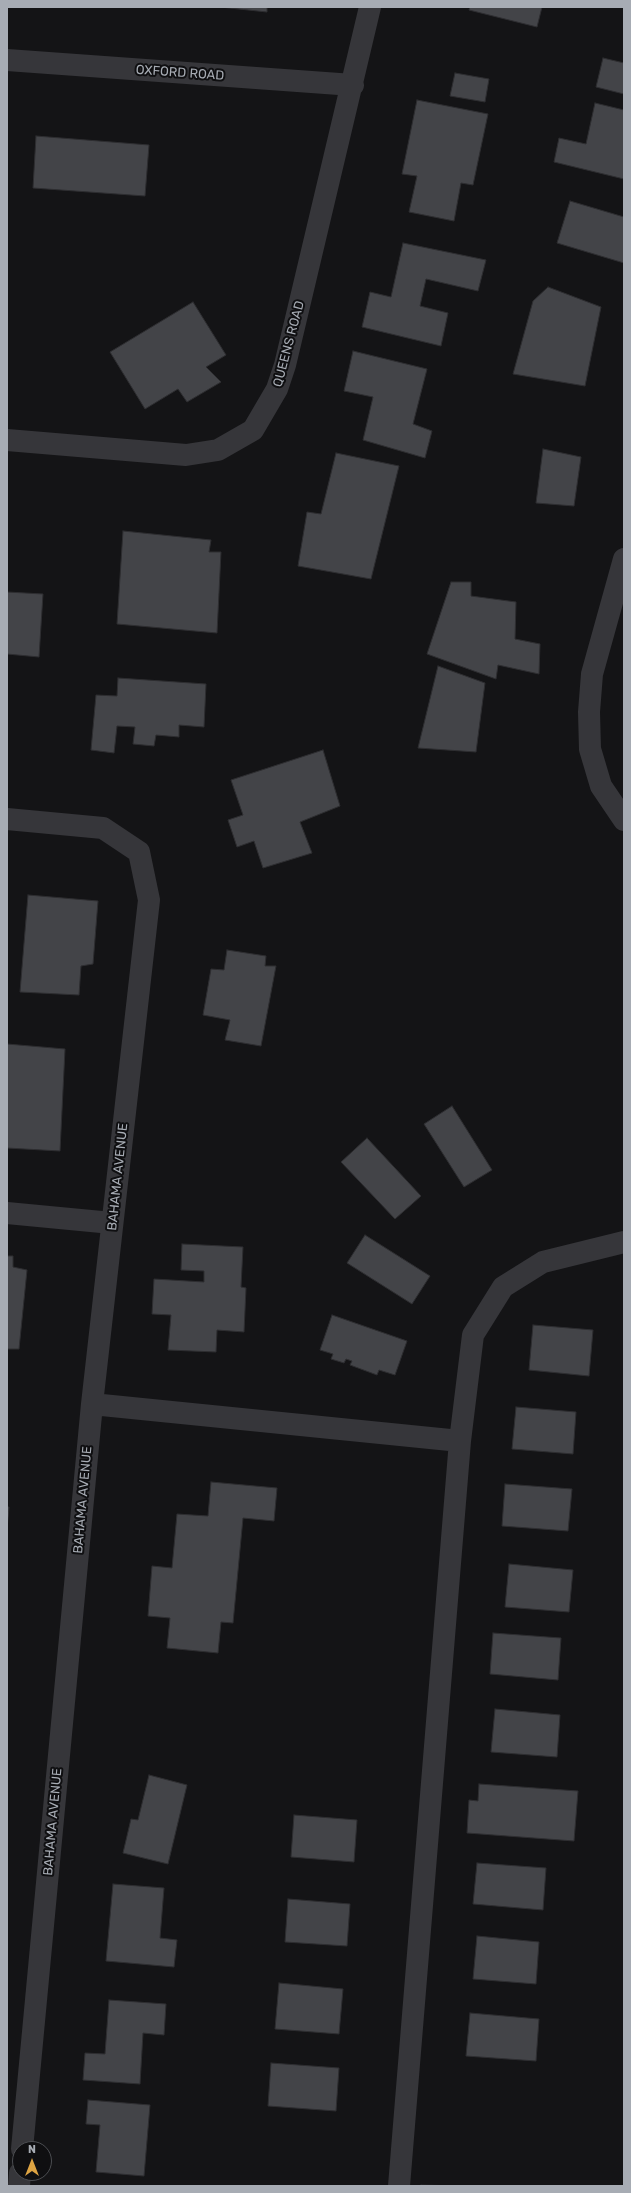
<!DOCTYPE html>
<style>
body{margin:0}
#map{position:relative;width:631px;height:2193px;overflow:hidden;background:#141416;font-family:Rubik,sans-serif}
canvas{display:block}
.frame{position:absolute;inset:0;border:8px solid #a7acb4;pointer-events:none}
.north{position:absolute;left:12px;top:2141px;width:40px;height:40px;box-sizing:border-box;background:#0f0f11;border:1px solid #4c4e52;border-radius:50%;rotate:0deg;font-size:11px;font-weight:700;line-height:16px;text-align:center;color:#a7acb4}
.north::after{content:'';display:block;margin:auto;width:14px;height:18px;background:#dea443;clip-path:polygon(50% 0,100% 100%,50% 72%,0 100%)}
</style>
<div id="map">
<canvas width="631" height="2193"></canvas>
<div class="frame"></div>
<div class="north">N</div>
</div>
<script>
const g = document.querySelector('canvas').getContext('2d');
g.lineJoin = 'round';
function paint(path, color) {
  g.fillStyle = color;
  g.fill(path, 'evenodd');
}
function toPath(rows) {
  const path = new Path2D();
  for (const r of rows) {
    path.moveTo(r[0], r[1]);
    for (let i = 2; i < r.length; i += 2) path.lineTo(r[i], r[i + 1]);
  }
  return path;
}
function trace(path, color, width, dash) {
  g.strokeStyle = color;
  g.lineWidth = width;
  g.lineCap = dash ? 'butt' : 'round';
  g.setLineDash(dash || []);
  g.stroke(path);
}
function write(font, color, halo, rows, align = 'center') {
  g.font = font + ' Rubik,sans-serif';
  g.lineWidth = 4;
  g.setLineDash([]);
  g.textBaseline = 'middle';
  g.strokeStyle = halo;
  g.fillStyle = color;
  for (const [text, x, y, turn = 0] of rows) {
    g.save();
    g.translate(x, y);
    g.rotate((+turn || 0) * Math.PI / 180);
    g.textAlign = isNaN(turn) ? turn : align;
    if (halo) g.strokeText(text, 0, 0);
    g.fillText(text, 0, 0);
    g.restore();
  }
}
const building = toPath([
 [220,7,267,7,267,12,220,7],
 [470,7,542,7,537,27,469,10,470,7],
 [603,58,624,63,624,94,596,87,603,58],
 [455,73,489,79,485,102,450,96,455,73],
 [417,100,488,114,473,185,461,183,454,221,409,212,417,176,402,174,417,100],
 [595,103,624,110,624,179,554,162,559,138,586,144,595,103],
 [36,136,149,145,145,196,33,188,36,136],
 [570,201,624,217,624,263,557,243,570,201],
 [403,243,486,260,478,291,426,279,420,306,448,313,441,346,362,327,370,292,391,297,403,243],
 [548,287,601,307,585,386,513,374,533,301,548,287],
 [193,302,226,355,206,367,221,382,187,402,178,389,145,409,110,352,193,302],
 [353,351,427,369,413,424,432,431,425,458,363,440,373,397,344,391,353,351],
 [543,449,581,457,574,506,536,503,543,449],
 [336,453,399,466,371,579,298,566,307,512,321,514,336,453],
 [123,531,211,540,209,552,221,552,217,633,117,624,123,531],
 [451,582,471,582,471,596,516,602,515,639,540,644,539,674,498,665,496,679,427,654,451,582],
 [7,592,43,594,39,657,7,654,7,592],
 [438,666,485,683,476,752,418,748,438,666],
 [118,678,206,684,204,727,179,725,179,737,156,735,154,746,133,744,135,727,117,726,114,753,91,750,96,695,117,696,118,678],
 [323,750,340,806,300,822,312,853,263,868,254,841,237,847,228,820,243,815,231,780,323,750],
 [28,895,98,901,93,964,81,966,79,995,20,992,28,895],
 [227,950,266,956,265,966,276,966,261,1046,225,1040,230,1020,203,1015,211,969,224,970,227,950],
 [7,1044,65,1049,60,1151,7,1148,7,1044],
 [452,1106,492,1170,464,1187,424,1124,452,1106],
 [367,1138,421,1196,395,1219,341,1162,367,1138],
 [365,1235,430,1276,412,1304,347,1263,365,1235],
 [182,1244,243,1247,241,1287,246,1288,244,1332,217,1330,216,1352,168,1350,171,1315,152,1314,154,1279,204,1282,204,1271,181,1270,182,1244],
 [7,1256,13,1256,13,1267,27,1270,19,1349,7,1349,7,1256],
 [332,1315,407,1341,395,1375,379,1370,377,1375,350,1365,352,1361,346,1359,344,1363,331,1359,333,1354,320,1350,332,1315],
 [533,1325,593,1330,589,1376,529,1370,533,1325],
 [516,1407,576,1412,573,1454,512,1449,516,1407],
 [211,1482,277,1488,274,1521,243,1518,233,1623,221,1622,218,1653,167,1648,170,1618,148,1616,152,1566,172,1568,177,1514,208,1516,211,1482],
 [505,1484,572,1489,568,1531,502,1526,505,1484],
 [7,1507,9,1507,7,1529,7,1507],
 [509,1564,573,1570,569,1612,505,1607,509,1564],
 [493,1633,561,1638,558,1680,490,1674,493,1633],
 [495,1709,560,1715,557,1757,491,1752,495,1709],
 [149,1775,187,1785,168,1864,123,1853,131,1819,138,1820,149,1775],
 [479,1784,578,1791,574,1841,467,1833,469,1800,478,1801,479,1784],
 [294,1815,357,1820,354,1862,291,1857,294,1815],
 [477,1863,546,1868,543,1910,473,1904,477,1863],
 [113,1884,164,1888,160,1938,177,1940,174,1967,106,1961,113,1884],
 [288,1899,350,1904,347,1946,285,1942,288,1899],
 [477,1936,539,1942,536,1984,473,1979,477,1936],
 [279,1983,343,1989,339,2034,275,2029,279,1983],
 [109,2000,166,2004,164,2035,143,2033,140,2084,83,2080,85,2053,105,2054,109,2000],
 [470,2013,539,2019,536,2061,466,2056,470,2013],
 [271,2063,339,2068,336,2111,268,2106,271,2063],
 [88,2100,150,2105,144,2176,96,2172,100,2125,86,2124,88,2100],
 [421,2185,462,2186,421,2186,421,2185]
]);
const minor = toPath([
 [7,60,353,85],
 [7,440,186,455,218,450,253,430,277,389,285,365,370,7],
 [624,559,592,674,589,712,590,749,601,786,624,820],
 [7,819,103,828,139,852,149,900,92,1404,22,2149],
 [7,1213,112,1223],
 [92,1404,460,1441],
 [19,2186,20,2173],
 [399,2186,460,1441,473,1335,503,1287,543,1262,624,1242]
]);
const streetNames = [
 ["OXFORD ROAD",180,73,4],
 ["QUEENS ROAD",289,344,-75],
 ["BAHAMA AVENUE",118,1177,-84],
 ["BAHAMA AVENUE",83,1500,-85],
 ["BAHAMA AVENUE",53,1822,-85]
];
paint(building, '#434448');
trace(building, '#2e2e31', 1);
trace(minor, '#36363a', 22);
write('13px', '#a7acb4', '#0f0f11', streetNames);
</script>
